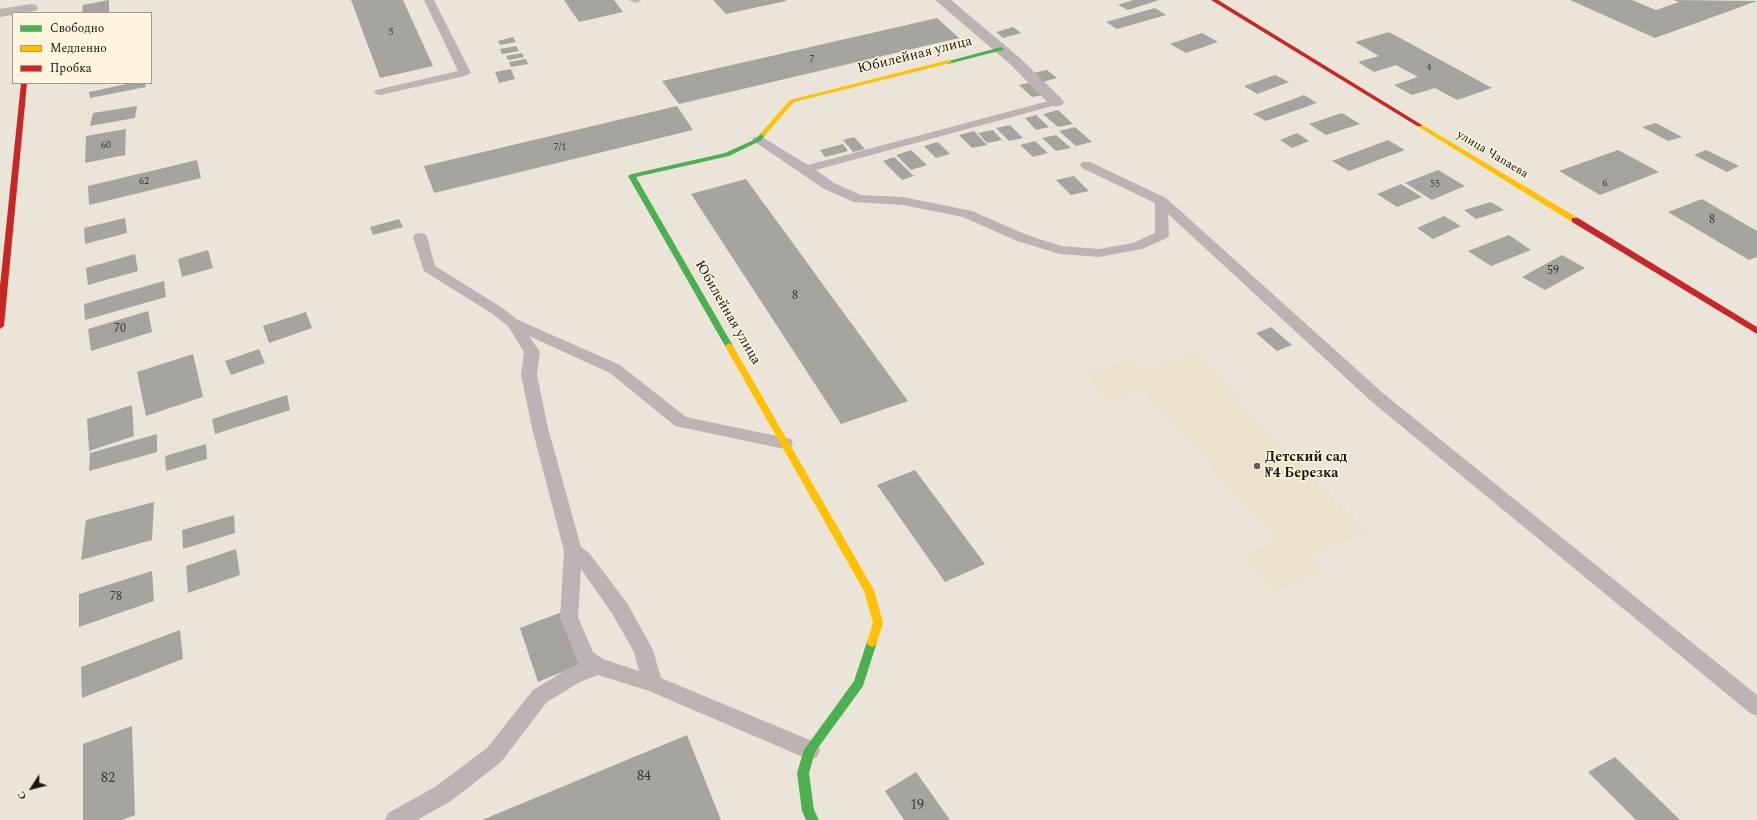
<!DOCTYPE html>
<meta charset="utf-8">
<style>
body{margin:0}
#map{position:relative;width:1757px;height:820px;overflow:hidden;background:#ebe5d9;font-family:Spectral,serif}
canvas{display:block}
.legend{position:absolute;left:12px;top:12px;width:140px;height:72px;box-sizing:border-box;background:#fff5df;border:1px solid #a29b8b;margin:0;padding:5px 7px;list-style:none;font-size:12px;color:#17140c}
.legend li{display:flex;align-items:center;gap:8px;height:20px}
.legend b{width:20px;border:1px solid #a29b8b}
.north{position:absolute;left:12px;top:768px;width:40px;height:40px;-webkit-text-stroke:3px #fff5df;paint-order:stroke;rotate:234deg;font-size:11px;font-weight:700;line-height:16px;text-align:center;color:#17140c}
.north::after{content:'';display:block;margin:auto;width:14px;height:18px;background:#17140c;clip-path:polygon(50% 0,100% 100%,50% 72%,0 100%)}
</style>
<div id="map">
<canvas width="1757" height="820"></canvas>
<ul class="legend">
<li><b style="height:5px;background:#4caf50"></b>Свободно</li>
<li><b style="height:5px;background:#ffc107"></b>Медленно</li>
<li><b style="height:5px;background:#c62828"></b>Пробка</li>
</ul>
<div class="north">С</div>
</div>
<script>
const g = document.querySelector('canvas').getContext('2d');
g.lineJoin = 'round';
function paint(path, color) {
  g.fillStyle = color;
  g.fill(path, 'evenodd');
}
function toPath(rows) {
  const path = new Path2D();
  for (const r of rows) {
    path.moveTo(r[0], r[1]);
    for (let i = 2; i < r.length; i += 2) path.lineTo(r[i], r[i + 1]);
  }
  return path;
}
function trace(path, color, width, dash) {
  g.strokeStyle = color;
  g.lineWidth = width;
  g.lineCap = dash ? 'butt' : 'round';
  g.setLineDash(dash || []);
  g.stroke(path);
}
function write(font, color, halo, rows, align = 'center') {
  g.font = font + ' Spectral,serif';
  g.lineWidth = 3;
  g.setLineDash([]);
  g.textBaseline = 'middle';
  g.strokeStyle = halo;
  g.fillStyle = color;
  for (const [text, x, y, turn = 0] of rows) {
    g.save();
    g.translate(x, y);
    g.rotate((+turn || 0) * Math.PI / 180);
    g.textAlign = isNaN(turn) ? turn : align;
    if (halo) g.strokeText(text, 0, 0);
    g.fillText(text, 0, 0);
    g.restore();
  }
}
const built = toPath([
 [1194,353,1367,532,1310,555,1324,571,1273,592,1242,555,1277,541,1143,390,1110,401,1087,374,1133,359,1144,370]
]);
const building = toPath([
 [109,0,109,13,82,13,83,5],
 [351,0,403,0,433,66,380,78],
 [564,0,614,0,623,12,579,22],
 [713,0,786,0,786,1,726,14],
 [1133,0,1159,0,1128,10,1118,5],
 [1570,0,1632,0,1656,10,1679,2,1673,0,1757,1,1655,38],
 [1155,8,1166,15,1117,29,1106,22],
 [937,18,959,38,679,104,662,81],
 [1013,27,1021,33,1003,38,996,32],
 [1389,32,1492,88,1457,100,1435,88,1412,95,1394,85,1418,77,1396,65,1374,72,1358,62,1379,56,1355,42],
 [1202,33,1218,42,1186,53,1170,44],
 [513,37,516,42,500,45,498,41],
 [516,46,519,51,502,54,500,49],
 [522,53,524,57,508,60,506,56],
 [526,59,528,64,511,67,509,62],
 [511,69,515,79,499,83,495,72],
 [1047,70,1057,78,1043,82,1033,73],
 [1275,75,1289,82,1257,94,1244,86],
 [1031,82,1044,95,1032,97,1019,85],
 [131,83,145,83,146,87,90,98,89,92],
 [1304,95,1317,103,1266,121,1253,114],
 [137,106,135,118,90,126,93,113],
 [677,106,693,130,434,193,424,166],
 [1058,110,1073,124,1058,127,1043,114],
 [1342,113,1360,124,1326,135,1309,124],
 [1036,115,1049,127,1036,130,1025,118],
 [1656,123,1682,137,1668,141,1642,127],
 [1010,125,1023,138,1009,141,996,128],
 [1075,127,1092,142,1076,146,1059,131],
 [126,129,125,155,85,163,86,136],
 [993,130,1002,140,987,143,978,133],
 [974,131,987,145,972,148,959,135],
 [1297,133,1309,141,1292,148,1280,140],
 [1056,135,1071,148,1056,151,1042,138],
 [854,137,865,149,853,152,843,140],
 [1388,140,1405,150,1349,171,1332,161],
 [1035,141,1048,153,1033,157,1020,145],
 [938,142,950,154,936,158,924,146],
 [843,144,848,151,825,157,820,150],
 [911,150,927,165,911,170,896,155],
 [1618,150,1659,172,1600,195,1559,171],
 [1706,150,1739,166,1727,172,1694,155],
 [894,157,914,176,902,180,883,161],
 [197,160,201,178,89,205,88,186],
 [1438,170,1465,186,1432,200,1405,183],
 [1074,176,1089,191,1071,195,1056,180],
 [746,179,908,401,841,424,691,194],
 [1401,184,1422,197,1397,207,1377,194],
 [1702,199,1757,231,1757,257,1749,260,1668,212],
 [1491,202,1504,210,1476,219,1464,210],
 [1444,216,1461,226,1433,239,1417,228],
 [125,218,127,233,85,244,84,228],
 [399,219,403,227,373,235,370,227],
 [1509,235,1531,250,1491,266,1468,251],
 [208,250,213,268,182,277,178,259],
 [135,254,138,271,88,285,86,268],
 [1562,255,1585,268,1545,290,1522,277],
 [164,281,166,297,85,320,84,304],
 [148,311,152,332,91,351,88,329],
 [306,312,312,328,269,343,263,326],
 [1271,327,1292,345,1277,351,1256,333],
 [259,349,265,363,231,375,225,361],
 [193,354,203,397,146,416,137,372],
 [287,395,290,410,215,434,212,419],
 [132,405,134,436,89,451,87,419],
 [157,434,157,452,89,471,90,453],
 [206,444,207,459,166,471,165,456],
 [915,470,985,564,945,582,877,485],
 [154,502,152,540,81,560,86,520],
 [234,515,235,533,183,549,182,530],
 [236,549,240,575,188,593,186,566],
 [152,571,154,601,79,627,79,594],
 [562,612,581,664,538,682,520,628],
 [180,630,183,659,82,698,81,667],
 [132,726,135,815,122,820,83,820,83,744],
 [687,735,721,820,482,820],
 [1615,757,1680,820,1636,820,1588,772],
 [916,772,950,820,904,820,885,791]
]);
const lane = toPath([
 [424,0,434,0,471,73,465,76,380,95,376,94,374,92,376,90,458,71,424,0],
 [629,0,641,0,636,3,629,0],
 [1056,99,1062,102,1060,104,816,170,834,183,861,195,903,197,972,211,1027,235,1061,246,1099,249,1133,243,1155,233,1155,203,1082,168,1080,165,1082,162,1090,162,1166,198,1384,394,1757,695,1757,716,1750,713,1372,402,1168,214,1169,235,1167,238,1142,249,1099,257,1060,254,1017,241,963,217,903,205,854,202,824,189,752,140,754,137,762,137,808,165,1056,99],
 [420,233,425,234,427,237,435,266,501,307,518,320,620,365,686,417,791,439,793,443,791,447,785,449,675,426,610,373,529,336,540,352,537,375,548,428,581,547,590,554,627,603,653,650,661,678,817,743,820,750,817,757,810,760,649,691,598,675,580,682,547,702,501,762,451,801,417,820,385,820,388,813,435,787,487,748,533,690,566,670,579,665,560,617,564,551,532,428,521,375,524,352,508,326,491,313,424,271,413,237,415,234,420,233],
 [581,569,613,615,634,652,639,671,603,659,593,652,578,617,581,569]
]);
const street = toPath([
 [935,0,951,0,1020,58,1062,99,1064,102,1062,105,1056,107,1050,105,1010,64,935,0],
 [31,4,36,5,38,8,36,11,13,13,13,15,0,17,0,9,31,4]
]);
const fast = toPath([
 [1001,47,1004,49,1003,50,948,64,945,62,1001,47],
 [763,132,766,134,760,141,729,156,636,177,733,346,729,349,725,346,628,176,632,174,725,153,756,139,761,133,763,132],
 [872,637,876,639,877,642,863,686,815,752,809,773,814,810,819,820,806,820,802,811,797,773,804,750,854,681,868,639,872,637]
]);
const slow = toPath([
 [948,60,951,62,950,63,794,102,765,135,763,136,760,134,790,100,948,60],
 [1419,123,1578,218,1579,220,1578,222,1572,222,1417,126,1417,124,1419,123],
 [729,343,733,346,874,590,883,623,876,645,872,647,868,645,867,642,873,623,864,591,725,346,729,343]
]);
const jam = toPath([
 [1211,0,1218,0,1422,125,1421,126,1417,126,1211,0],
 [21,83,27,83,4,326,0,329,0,286,21,83],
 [1572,218,1578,218,1757,327,1757,334,1572,222,1572,218]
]);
const markers = [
 [1257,466,4,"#615d54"]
];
const farNumbernames = [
 ["5",391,33],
 ["7",812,60],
 ["4",1429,68],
 ["60",106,146],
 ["7/1",560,148],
 ["62",144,182],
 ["6",1605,184],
 ["55",1435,185]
];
const farStreetnames = [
 ["улица Чапаева",1492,155,31]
];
const numberNames = [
 ["8",1712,221],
 ["59",1553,272],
 ["8",795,297],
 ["70",120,330],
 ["78",116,598]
];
const streetNames = [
 ["Юбилейная улица",915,56,-14],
 ["Юбилейная улица",727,313,60]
];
const poiNames = [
 ["Детский сад",1265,458],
 ["№4 Березка",1265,474]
];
const nearNumbernames = [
 ["84",644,777],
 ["82",108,779],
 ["19",917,806]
];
paint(built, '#ebe2cc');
paint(building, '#a6a4a1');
paint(lane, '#beb3b4');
paint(street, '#beb3b4');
paint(fast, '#4caf50');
paint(slow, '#ffc107');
paint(jam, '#c62828');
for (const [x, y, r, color] of markers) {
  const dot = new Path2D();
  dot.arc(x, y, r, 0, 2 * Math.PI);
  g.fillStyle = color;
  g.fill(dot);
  trace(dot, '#fff5df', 1.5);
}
write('10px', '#3b3831', null, farNumbernames);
write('12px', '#17140c', '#fff5df', farStreetnames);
write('12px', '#3b3831', null, numberNames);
write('14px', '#17140c', '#fff5df', streetNames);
write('bold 14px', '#17140c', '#fff5df', poiNames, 'left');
write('14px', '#3b3831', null, nearNumbernames);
</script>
